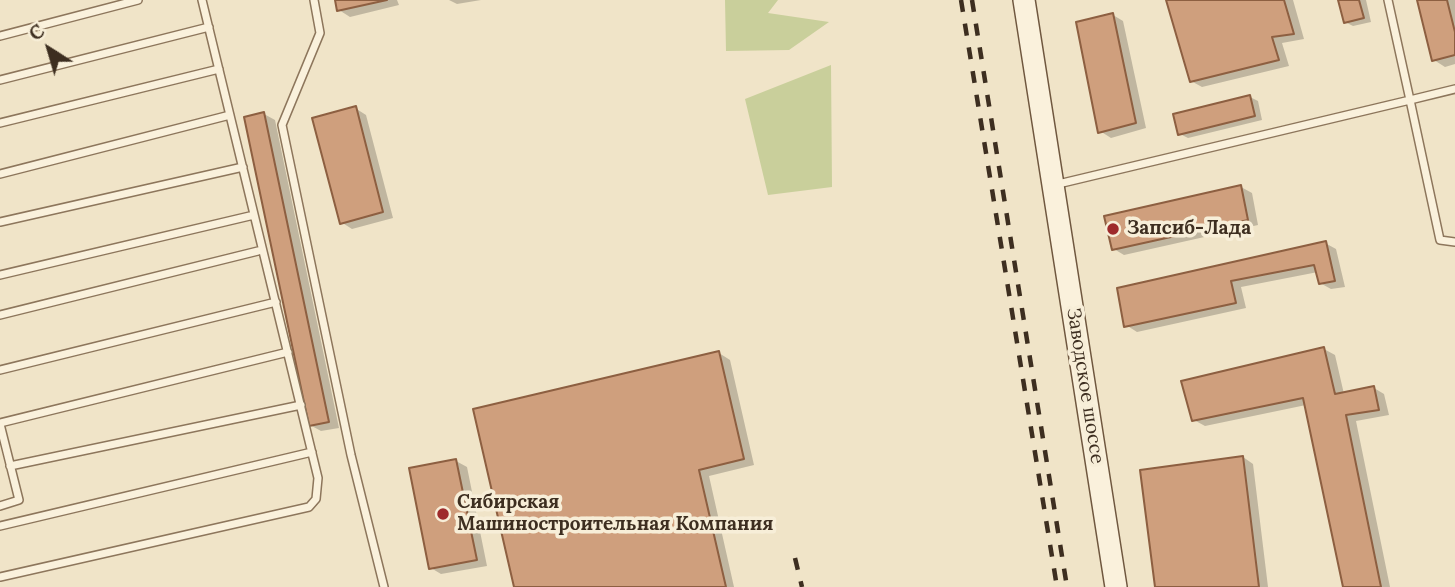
<!DOCTYPE html>
<meta charset="utf-8">
<style>
body{margin:0}
#map{position:relative;width:1455px;height:587px;overflow:hidden;background:#f0e4c8;font-family:Lora,serif}
canvas{display:block}
.north{position:absolute;left:14px;top:14px;width:70px;height:70px;-webkit-text-stroke:5px #f7eed8;paint-order:stroke;rotate:323deg;font-size:19px;font-weight:700;line-height:28px;text-align:center;color:#3d2e20}
.north::after{content:'';display:block;margin:auto;width:24px;height:32px;background:#3d2e20;clip-path:polygon(50% 0,100% 100%,50% 72%,0 100%)}
</style>
<div id="map">
<canvas width="1455" height="587"></canvas>
<div class="north">С</div>
</div>
<script>
const g = document.querySelector('canvas').getContext('2d');
g.lineJoin = 'round';
function paint(path, color) {
  g.fillStyle = color;
  g.fill(path, 'evenodd');
}
function toPath(rows) {
  const path = new Path2D();
  for (const r of rows) {
    path.moveTo(r[0], r[1]);
    for (let i = 2; i < r.length; i += 2) path.lineTo(r[i], r[i + 1]);
  }
  return path;
}
function trace(path, color, width, dash) {
  g.strokeStyle = color;
  g.lineWidth = width;
  g.lineCap = dash ? 'butt' : 'round';
  g.setLineDash(dash || []);
  g.stroke(path);
}
function write(font, color, halo, rows, align = 'center') {
  g.font = font + ' Lora,serif';
  g.lineWidth = 7;
  g.setLineDash([]);
  g.textBaseline = 'middle';
  g.strokeStyle = halo;
  g.fillStyle = color;
  for (const [text, x, y, turn = 0] of rows) {
    g.save();
    g.translate(x, y);
    g.rotate((+turn || 0) * Math.PI / 180);
    g.textAlign = isNaN(turn) ? turn : align;
    if (halo) g.strokeText(text, 0, 0);
    g.fillText(text, 0, 0);
    g.restore();
  }
}
const green = toPath([
 [725,0,778,0,768,13,829,22,789,50,726,51],
 [831,65,832,187,768,195,745,99]
]);
const shadow = toPath([
 [336,0,397,0,399,5,350,17,339,10],
 [449,0,481,0,457,4],
 [1169,0,1293,0,1304,39,1282,43,1289,66,1202,87,1191,81],
 [1340,0,1366,0,1371,22,1353,26,1345,22],
 [1419,0,1455,0,1455,64,1445,67,1434,60],
 [1113,15,1123,21,1146,128,1111,138,1100,131],
 [1250,97,1258,101,1262,120,1188,138,1180,134],
 [355,108,366,115,393,218,352,229,341,222],
 [264,114,275,120,339,428,321,431,310,425],
 [1241,187,1252,193,1258,225,1124,255,1114,249],
 [1325,243,1336,249,1345,287,1331,289,1320,283,1318,272,1241,287,1246,308,1137,332,1126,325,1119,289],
 [1324,349,1335,355,1344,394,1374,388,1384,394,1389,415,1356,421,1390,587,1345,587,1306,405,1205,426,1194,420],
 [719,353,730,360,754,465,709,476,734,587,516,587],
 [1243,457,1253,464,1268,587,1156,587],
 [456,461,467,467,487,566,441,574,431,568]
]);
const building = toPath([
 [335,0,387,0,337,11,335,0],
 [1166,0,1284,0,1294,34,1272,37,1279,60,1190,82,1166,0],
 [1338,0,1359,0,1364,18,1344,23,1338,0],
 [1417,0,1447,0,1455,32,1455,55,1432,61,1417,0],
 [1113,13,1136,123,1098,133,1076,22,1113,13],
 [1250,95,1255,116,1178,135,1173,114,1250,95],
 [356,106,383,212,340,224,312,118,356,106],
 [264,112,329,422,309,426,244,117,264,112],
 [1241,185,1248,220,1112,250,1104,216,1241,185],
 [1326,241,1335,281,1319,284,1314,265,1231,281,1236,303,1124,327,1117,288,1326,241],
 [1324,347,1335,394,1374,386,1379,410,1346,415,1381,587,1343,587,1303,398,1192,421,1181,381,1324,347],
 [719,351,744,459,699,470,726,587,514,587,473,409,719,351],
 [1243,456,1259,587,1155,587,1140,470,1243,456],
 [456,459,477,560,429,569,409,468,456,459]
]);
const lane = toPath([
 [314,0,320,33,282,125,351,455,384,587],
 [0,36,138,0],
 [0,80,209,27],
 [1455,89,1410,100,1440,240,1455,242],
 [0,123,219,69],
 [0,174,230,115],
 [1054,185,1410,100,1388,0],
 [0,222,243,167],
 [0,275,254,215],
 [0,315,258,251],
 [0,370,276,302],
 [0,423,288,352],
 [0,424,19,500,0,506],
 [10,466,301,405],
 [0,526,312,452],
 [0,577,309,507,316,499,318,478,202,0]
]);
const secondary = toPath([
 [1024,0,1116,587]
]);
const rail = toPath([
 [961,0,1057,587],
 [972,0,1067,587],
 [795,558,802,587]
]);
const markers = [
 [1113,229,7,"#9e2a2b"],
 [443,514,7,"#9e2a2b"]
];
const poiNames = [
 ["Запсиб-Лада",1127,229],
 ["Сибирская",457,503],
 ["Машиностроительная Компания",457,525]
];
const streetNames = [
 ["Заводское шоссе",1085,386,81]
];
paint(green, '#c9cf9b');
paint(shadow, '#0003');
paint(building, '#cf9f7d');
trace(building, '#8d5f41', 2);
trace(lane, '#8d765c', 10);
trace(secondary, '#6f573f', 24);
trace(lane, '#faf1dc', 7);
trace(secondary, '#faf1dc', 21);
trace(rail, '#3d2e20', 4.5, [12, 12]);
for (const [x, y, r, color] of markers) {
  const dot = new Path2D();
  dot.arc(x, y, r, 0, 2 * Math.PI);
  g.fillStyle = color;
  g.fill(dot);
  trace(dot, '#f7eed8', 2.5);
}
write('bold 19px', '#3d2e20', '#f7eed8', poiNames, 'left');
write('19px', '#3d2e20', '#f7eed8', streetNames);
</script>
